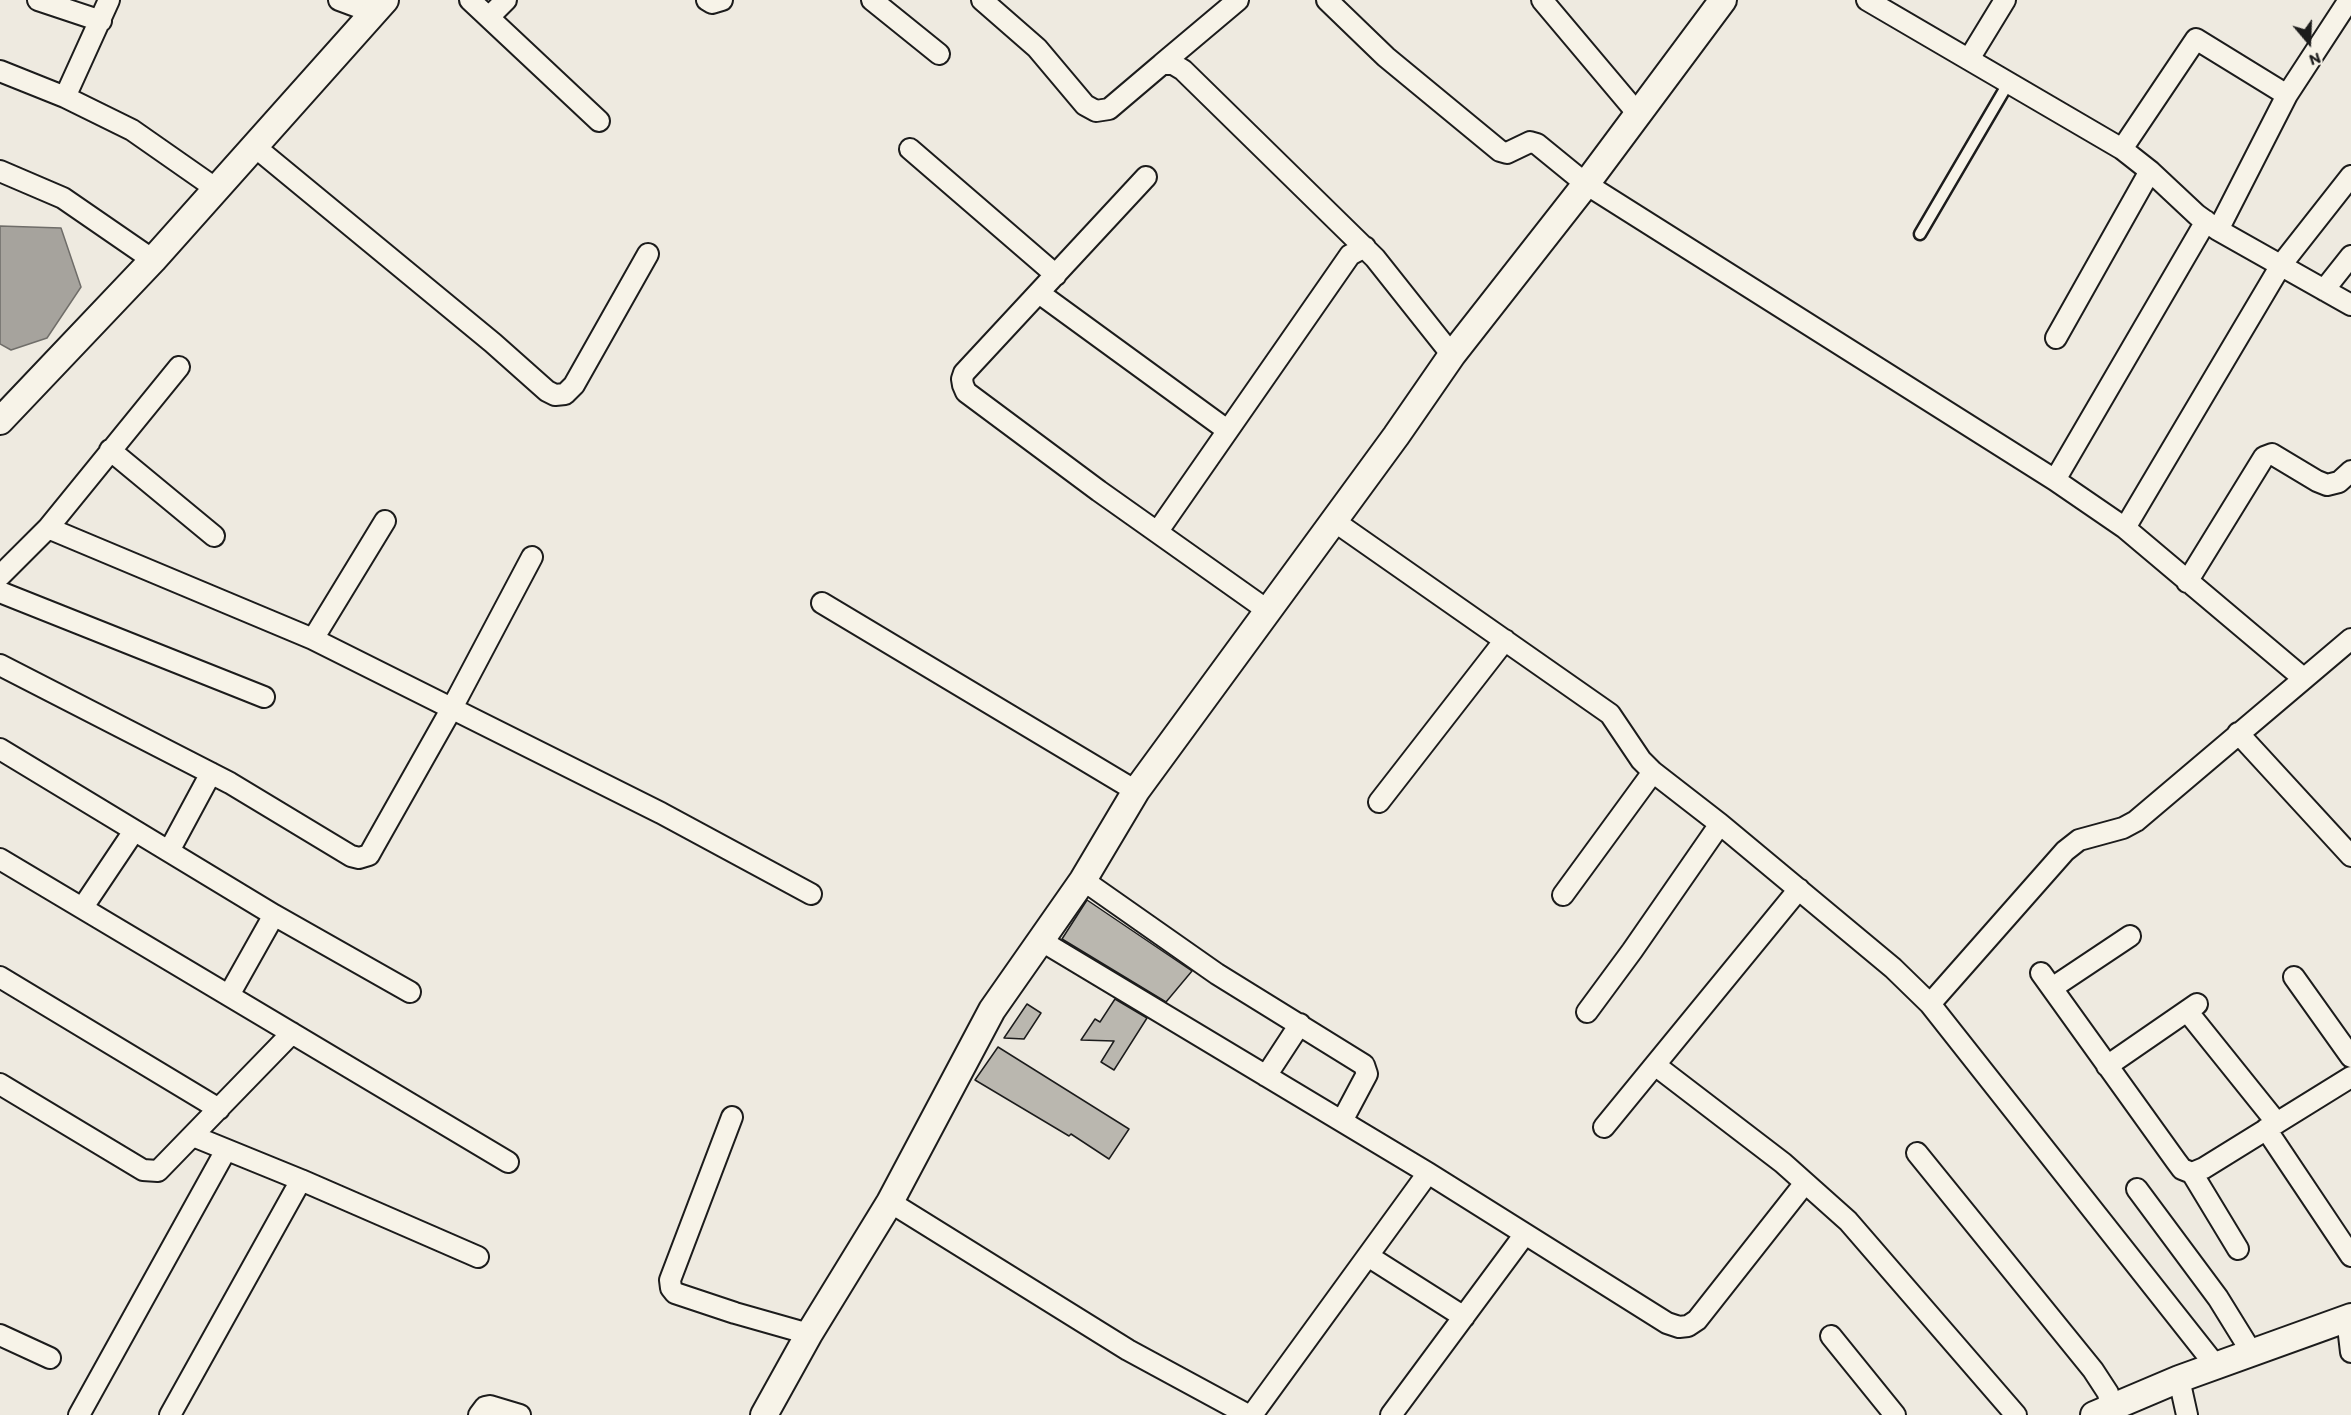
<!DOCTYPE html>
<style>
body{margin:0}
#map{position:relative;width:2351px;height:1415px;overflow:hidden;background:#eeeae0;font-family:Itim,sans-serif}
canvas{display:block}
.north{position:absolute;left:2279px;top:12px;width:60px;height:60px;-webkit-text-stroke:4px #f7f3e8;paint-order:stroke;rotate:161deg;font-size:16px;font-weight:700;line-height:24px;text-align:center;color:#1c1c1c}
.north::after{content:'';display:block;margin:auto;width:21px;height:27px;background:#1c1c1c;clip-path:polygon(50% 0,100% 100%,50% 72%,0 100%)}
</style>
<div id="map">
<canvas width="2351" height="1415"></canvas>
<div class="north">N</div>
</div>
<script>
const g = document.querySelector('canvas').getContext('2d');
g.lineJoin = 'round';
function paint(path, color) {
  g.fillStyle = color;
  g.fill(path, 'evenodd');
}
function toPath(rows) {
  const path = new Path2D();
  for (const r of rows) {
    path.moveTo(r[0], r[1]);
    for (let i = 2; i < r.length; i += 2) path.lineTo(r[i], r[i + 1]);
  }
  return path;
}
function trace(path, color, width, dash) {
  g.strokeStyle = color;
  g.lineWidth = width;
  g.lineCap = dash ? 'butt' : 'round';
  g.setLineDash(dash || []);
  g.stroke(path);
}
const water = toPath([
 [0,226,61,228,81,287,47,338,11,350,0,344,0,226]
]);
const building = toPath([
 [1087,900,1192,971,1166,1002,1062,939,1087,900],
 [1115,999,1147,1018,1114,1070,1101,1062,1114,1041,1081,1040,1095,1019,1100,1022,1115,999],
 [1027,1004,1041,1013,1024,1039,1004,1038,1027,1004],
 [998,1047,1129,1129,1109,1159,1071,1134,1069,1136,975,1080,998,1047]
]);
const service = toPath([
 [1920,234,2009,82]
]);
const minor = toPath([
 [38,0,101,21],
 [339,0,374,13],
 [470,0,599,121],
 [707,0,712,3,722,0],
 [872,0,939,54],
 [982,0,1037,48,1085,105,1096,111,1109,109,1162,64,1173,64,1183,70,1375,258,1452,355],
 [1327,0,1386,57,1500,151,1507,153,1530,142,1537,144,1586,184,2055,480,2125,528,2303,678],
 [1542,0,1638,114],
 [1867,0,2122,149,2150,171,2197,215,2218,230,2351,305],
 [489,17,506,0],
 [1969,59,2005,0],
 [1162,64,1238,0],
 [0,71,65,97,132,130,215,188],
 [65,97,109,0],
 [254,146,493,343,547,391,555,395,565,394,574,385,648,254],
 [910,149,1056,275],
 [2122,149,2196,39,2287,95],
 [0,171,63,198,153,260],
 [1146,177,964,373,962,379,963,385,966,392,1099,491,1267,610],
 [2218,230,2287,95,2349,0],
 [2324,290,2351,256],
 [1039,293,1227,430],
 [2056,338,2150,171],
 [110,450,214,536],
 [2055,480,2206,221],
 [1334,521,1610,714,1641,760,1653,772,1720,824,1893,968,1930,1004,2216,1366],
 [48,528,313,639,661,813,811,894],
 [2125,528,2281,265,2351,176],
 [1158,531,1350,255,1365,247],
 [0,576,48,528,179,367],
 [2187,582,2264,457,2272,454,2317,481,2327,485,2339,482,2351,471],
 [0,592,264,697],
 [822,603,1136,791],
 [313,639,385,521],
 [0,665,230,783,351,856,359,858,369,855,374,846,452,708,532,557],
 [2238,733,2351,856],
 [0,749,274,915,410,992],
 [1379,802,1505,640],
 [169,851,211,773],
 [0,859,508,1162],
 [1083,880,1217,974,1364,1065,1367,1074,1342,1121],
 [1563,895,1653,772],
 [83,907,134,831],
 [1040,940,1428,1173,1667,1323,1679,1327,1688,1326,1697,1320,1805,1183],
 [2041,973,2176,1161,2182,1169,2192,1173,2204,1168,2351,1077],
 [0,977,219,1109],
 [2294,977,2351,1057],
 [2052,988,2130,936],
 [229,995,274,915],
 [1930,1004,2065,851,2079,840,2123,828,2136,821,2351,639],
 [2187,1011,2277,1123],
 [1587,1012,1632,951,1720,824],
 [1655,1065,1783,1163,1848,1221,2016,1415],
 [2107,1066,2197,1004],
 [1266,1076,1300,1024],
 [0,1084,143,1170,158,1171,292,1033],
 [732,1117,670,1280,671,1288,675,1293,735,1313,809,1334],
 [1604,1127,1799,889],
 [2266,1129,2351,1256],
 [193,1136,301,1180,478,1257],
 [1917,1153,2093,1370,2108,1393,2112,1415],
 [2192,1173,2238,1249],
 [2137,1189,2218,1298,2252,1353],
 [890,1202,1128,1350,1248,1415],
 [1368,1256,1464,1317],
 [2347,1318,2351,1352],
 [0,1335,50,1358],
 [1831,1336,1895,1415],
 [2179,1379,2187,1415],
 [79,1415,226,1150],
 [170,1415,301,1180],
 [479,1415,485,1407,490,1406,520,1415],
 [1252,1415,1428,1173],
 [1391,1415,1525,1234]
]);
const tertiary = toPath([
 [0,421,153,260,385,0],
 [764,1415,809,1334,890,1202,992,1010,1083,880,1136,791,1396,436,1452,355,1586,184,1723,0],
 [2094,1415,2179,1379,2351,1317]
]);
paint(water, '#a6a39d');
trace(water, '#6f6d69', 1.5);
paint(building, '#bab7af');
trace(building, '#1c1c1c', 1.5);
trace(service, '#1c1c1c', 15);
trace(minor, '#1c1c1c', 24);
trace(tertiary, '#1c1c1c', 30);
trace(service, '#f7f3e8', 10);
trace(minor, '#f7f3e8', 20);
trace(tertiary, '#f7f3e8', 26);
</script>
